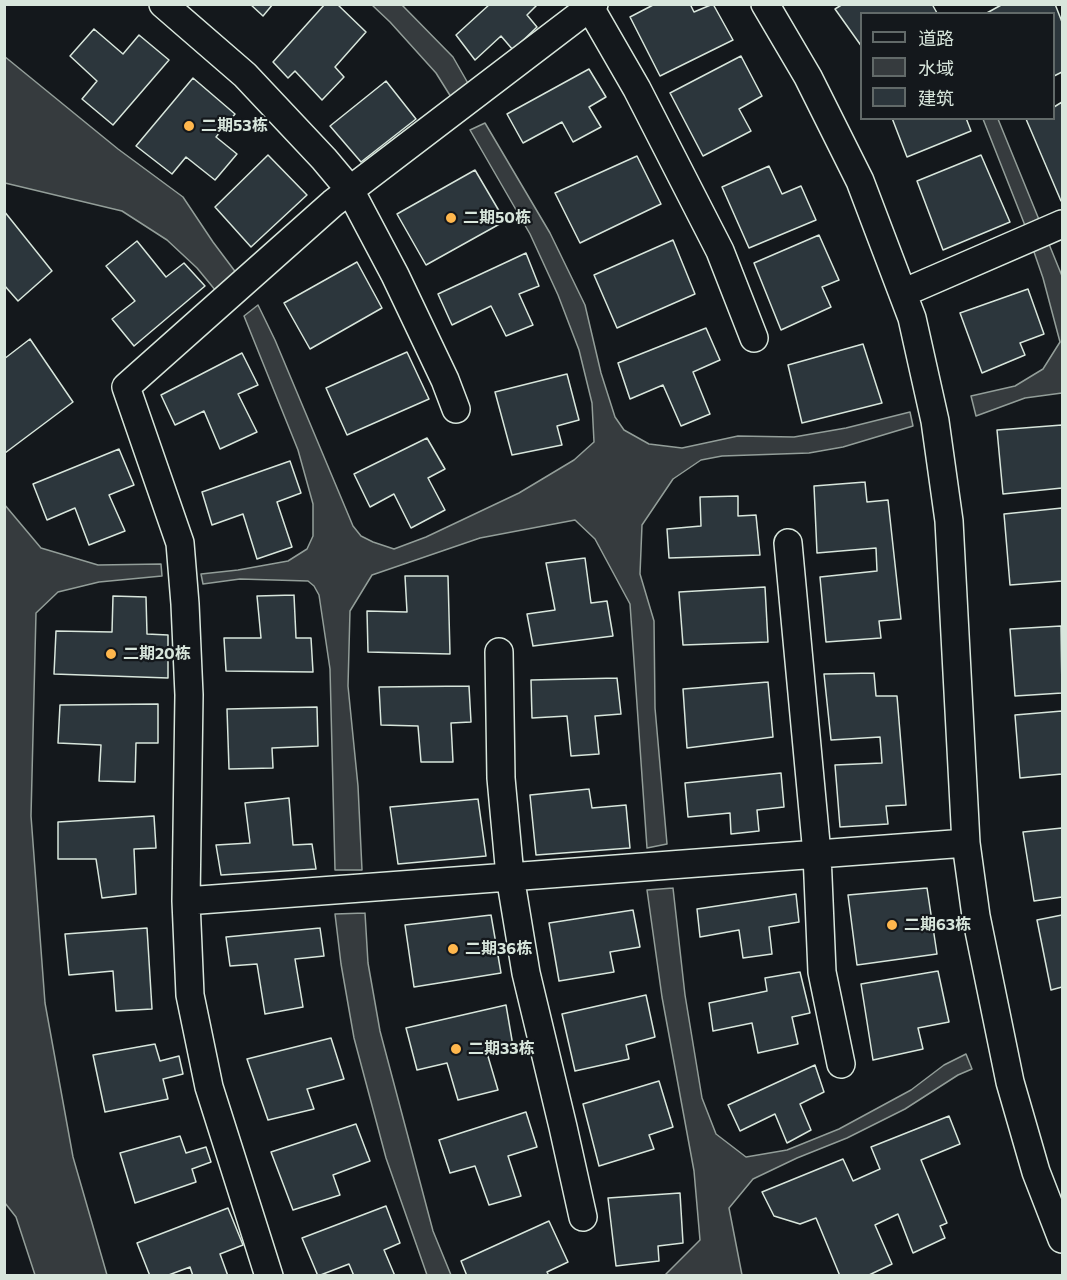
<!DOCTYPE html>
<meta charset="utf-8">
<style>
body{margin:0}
#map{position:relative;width:1067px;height:1280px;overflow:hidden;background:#14181c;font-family:Commissioner,"Noto Sans SC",sans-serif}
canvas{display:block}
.frame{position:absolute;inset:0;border:6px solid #d8e6dc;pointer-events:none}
.legend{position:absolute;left:860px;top:12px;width:195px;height:108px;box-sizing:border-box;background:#14181c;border:2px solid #626a69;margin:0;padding:8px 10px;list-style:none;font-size:18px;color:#d8e6dc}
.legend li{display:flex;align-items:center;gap:12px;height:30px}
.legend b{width:30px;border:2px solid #626a69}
</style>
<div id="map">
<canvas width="1067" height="1280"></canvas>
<div class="frame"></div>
<ul class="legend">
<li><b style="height:8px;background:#14181c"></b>道路</li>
<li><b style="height:16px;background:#363b3e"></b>水域</li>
<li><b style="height:16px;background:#2c363c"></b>建筑</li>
</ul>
</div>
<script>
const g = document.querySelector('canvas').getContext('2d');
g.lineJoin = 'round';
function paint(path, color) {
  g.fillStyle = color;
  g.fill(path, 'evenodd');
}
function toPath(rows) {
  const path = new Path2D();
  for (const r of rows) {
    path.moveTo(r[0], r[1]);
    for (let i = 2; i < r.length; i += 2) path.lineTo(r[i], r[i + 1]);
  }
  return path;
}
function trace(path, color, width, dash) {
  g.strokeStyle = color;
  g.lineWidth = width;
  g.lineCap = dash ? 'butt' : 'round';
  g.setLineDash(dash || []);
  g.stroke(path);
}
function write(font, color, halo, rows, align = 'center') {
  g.font = font + ' Commissioner,"Noto Sans SC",sans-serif';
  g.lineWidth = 4.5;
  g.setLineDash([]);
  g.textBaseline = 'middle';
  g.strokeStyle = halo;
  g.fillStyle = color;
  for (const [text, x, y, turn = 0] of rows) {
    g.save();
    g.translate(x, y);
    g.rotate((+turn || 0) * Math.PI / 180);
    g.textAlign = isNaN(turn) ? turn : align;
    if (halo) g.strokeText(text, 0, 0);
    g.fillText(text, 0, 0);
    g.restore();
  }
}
const water = toPath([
 [372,5,402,5,453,57,469,85,451,97,436,73,390,22,372,5],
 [4,56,118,149,183,197,213,242,237,274,216,291,197,268,167,240,122,211,5,183,4,56],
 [983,119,998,119,1062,276,1062,393,1025,398,976,416,971,396,1015,386,1043,369,1060,342,1043,278,1024,223,983,119],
 [485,123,550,233,585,305,601,373,615,417,624,430,649,444,682,448,738,436,794,437,846,428,910,412,913,426,843,447,809,453,722,456,701,460,673,479,642,525,640,574,654,621,655,708,667,844,647,848,630,604,595,539,575,520,480,538,372,575,350,611,348,686,358,786,362,870,335,870,330,669,319,595,314,586,308,581,240,579,203,584,201,574,238,570,288,561,307,549,313,536,313,504,298,450,244,316,258,305,275,340,353,526,361,536,373,542,394,549,426,537,519,493,574,460,594,442,592,403,579,350,558,295,530,234,470,130,485,123],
 [4,504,41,548,98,565,161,564,162,576,99,582,58,592,36,613,31,816,45,1003,73,1157,107,1275,35,1275,16,1217,5,1203,4,504],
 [673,888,685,995,702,1098,716,1134,746,1157,787,1150,839,1129,911,1090,944,1065,966,1054,972,1069,958,1075,905,1109,847,1138,797,1158,753,1179,729,1208,742,1275,665,1275,700,1240,694,1171,662,997,647,890,673,888],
 [365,913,368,963,380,1031,433,1231,451,1275,427,1275,386,1158,354,1038,341,964,335,914,365,913]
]);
const building = toPath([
 [250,4,273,4,263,16,250,4],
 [325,4,337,4,366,32,335,67,344,77,322,100,295,71,288,78,273,62,325,4],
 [490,4,538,4,527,15,537,27,513,50,501,36,475,60,456,35,490,4],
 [655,4,690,4,694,12,713,4,733,40,660,76,630,17,655,4],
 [843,4,932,4,937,13,862,14,862,47,835,9,843,4],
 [1003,4,1055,4,1062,22,1062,72,1054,76,1054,14,985,14,1003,4],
 [94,29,123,54,139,35,169,60,113,125,82,99,97,81,70,56,94,29],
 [741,56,762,96,739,109,751,131,703,156,670,93,741,56],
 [589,69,606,97,589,107,601,127,573,142,562,122,523,143,507,114,589,69],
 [193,78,235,114,216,137,237,154,215,180,186,157,172,174,136,146,193,78],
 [386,81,416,119,361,162,330,126,386,81],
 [1062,102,1062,201,1061,201,1026,119,1054,118,1054,107,1062,102],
 [892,118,966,118,971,131,907,157,892,118],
 [268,155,307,195,251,247,215,207,268,155],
 [981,155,1010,222,943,250,917,181,981,155],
 [637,156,661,204,580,243,555,193,637,156],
 [769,166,782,194,801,186,816,220,749,248,722,187,769,166],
 [475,170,505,221,426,265,397,214,475,170],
 [4,211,52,271,18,301,4,285,4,211],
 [819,235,839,280,822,287,831,307,781,330,754,263,819,235],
 [673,240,695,294,617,328,594,275,673,240],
 [137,241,166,277,184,263,205,286,134,346,112,319,135,301,106,266,137,241],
 [526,253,539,286,519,294,533,325,506,336,491,306,452,325,438,294,526,253],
 [357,262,382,308,310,349,284,303,357,262],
 [1028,289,1044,334,1020,343,1025,355,982,373,960,313,1028,289],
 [706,328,720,360,693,372,710,414,681,426,663,385,630,399,618,363,706,328],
 [30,339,73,402,5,453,4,359,30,339],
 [863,344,882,403,802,423,788,365,863,344],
 [407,352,429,399,347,435,326,388,407,352],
 [242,353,258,385,238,394,257,432,220,449,204,411,175,425,161,395,242,353],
 [567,374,579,420,557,426,562,445,512,455,495,392,567,374],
 [1062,425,1062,488,1003,494,997,430,1062,425],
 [427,438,445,469,428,478,445,510,411,528,394,494,370,507,354,474,427,438],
 [119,449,134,485,109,495,125,531,89,545,75,508,47,520,33,484,119,449],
 [290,461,301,493,277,502,292,547,257,559,243,514,212,525,202,492,290,461],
 [865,482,867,502,888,500,901,619,879,621,881,638,826,642,820,577,877,571,876,548,817,553,814,486,865,482],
 [738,496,738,516,756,515,760,555,669,558,667,529,701,526,700,497,738,496],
 [1062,508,1062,581,1010,585,1004,514,1062,508],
 [585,558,591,603,607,601,613,636,533,646,527,614,555,610,546,563,585,558],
 [405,576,448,576,450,654,368,652,367,611,407,612,405,576],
 [765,587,768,642,683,645,679,592,765,587],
 [294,595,296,638,311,638,313,672,226,671,224,638,261,638,257,596,294,595],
 [113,596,146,597,147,634,168,635,168,678,54,674,56,631,112,632,113,596],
 [1061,626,1062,693,1015,696,1010,629,1061,626],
 [874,673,876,696,897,696,906,805,886,806,888,824,840,827,835,765,882,763,880,737,831,740,824,674,874,673],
 [617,678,621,714,595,716,599,754,571,756,567,716,532,718,531,680,617,678],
 [768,682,773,737,687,748,683,689,768,682],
 [469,686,471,722,451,723,453,762,421,762,418,726,381,725,379,687,469,686],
 [158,704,158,743,136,743,135,782,99,781,101,745,58,743,60,705,158,704],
 [317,707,318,746,272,748,273,768,229,769,227,709,317,707],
 [1062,711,1062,774,1020,778,1015,715,1062,711],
 [781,773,784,807,757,810,759,831,731,834,730,813,688,817,685,783,781,773],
 [589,789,592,808,626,805,630,848,536,855,530,795,589,789],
 [289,798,293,845,312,844,316,869,221,875,216,845,250,843,245,803,289,798],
 [478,799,486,856,398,864,390,807,478,799],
 [154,816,156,848,134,849,136,894,102,898,96,859,58,859,58,822,154,816],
 [1062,828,1062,897,1034,901,1023,832,1062,828],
 [927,888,937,954,857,965,848,895,927,888],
 [796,894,799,922,769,927,772,954,743,958,739,930,700,937,697,909,796,894],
 [633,910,640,947,610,952,614,972,559,981,549,923,633,910],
 [491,915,501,973,414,987,405,925,491,915],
 [1062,915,1062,987,1051,990,1037,920,1062,915],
 [147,928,152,1009,116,1011,113,971,69,975,65,934,147,928],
 [320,928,324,956,295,959,303,1007,265,1014,257,964,230,966,226,937,320,928],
 [938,971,949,1022,918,1028,923,1049,873,1060,861,984,938,971],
 [800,972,810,1013,792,1017,798,1044,758,1053,752,1023,713,1031,709,1003,767,991,765,978,800,972],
 [646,995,655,1037,626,1045,629,1059,575,1071,562,1014,646,995],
 [506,1005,513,1046,487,1053,498,1090,458,1100,447,1063,417,1070,406,1028,506,1005],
 [331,1038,344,1079,307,1089,314,1109,268,1120,247,1059,331,1038],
 [155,1044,160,1061,179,1056,183,1074,163,1079,168,1099,105,1112,93,1055,155,1044],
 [815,1065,824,1092,800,1104,811,1130,787,1143,775,1114,740,1131,728,1105,815,1065],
 [659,1081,673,1127,649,1135,654,1149,599,1166,583,1104,659,1081],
 [526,1112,537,1147,508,1156,521,1196,489,1205,475,1166,450,1173,439,1140,526,1112],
 [949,1116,960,1144,921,1160,947,1223,940,1226,945,1238,913,1253,898,1214,875,1225,892,1264,867,1276,840,1276,816,1218,800,1224,774,1216,762,1192,843,1159,853,1181,880,1169,871,1147,949,1116],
 [356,1124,370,1161,333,1175,340,1195,293,1210,271,1152,356,1124],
 [180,1136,186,1153,206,1147,211,1162,192,1169,196,1182,135,1203,120,1153,180,1136],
 [680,1193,683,1243,658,1246,659,1261,616,1266,608,1198,680,1193],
 [386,1206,400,1243,384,1250,395,1276,354,1276,349,1264,318,1276,302,1238,386,1206],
 [228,1208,243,1245,220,1254,228,1276,193,1276,190,1267,166,1276,150,1276,137,1243,228,1208],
 [549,1221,568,1262,547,1272,549,1276,467,1276,461,1261,549,1221]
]);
const street = toPath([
 [163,4,245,75,324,159,350,190,395,275,445,380,456,409],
 [588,4,637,89,720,251,754,338],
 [765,4,808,77,860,181,912,318,935,421,949,521,966,843,976,916,1010,1082,1036,1172,1062,1239],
 [903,293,1062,224],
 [788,543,817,854,822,972,841,1064],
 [499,652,501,778,510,876,526,973,563,1127,583,1217],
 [186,901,966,843],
 [269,1276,209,1087,190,995,186,901,189,695,185,604,180,543,126,387,333,203,594,4]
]);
const markers = [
 [189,126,6,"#ffb74d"],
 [451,218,6,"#ffb74d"],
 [111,654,6,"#ffb74d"],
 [892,925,6,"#ffb74d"],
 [453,949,6,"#ffb74d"],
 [456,1049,6,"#ffb74d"]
];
const poiNames = [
 ["二期53栋",201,126],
 ["二期50栋",463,218],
 ["二期20栋",123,654],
 ["二期63栋",904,925],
 ["二期36栋",465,949],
 ["二期33栋",468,1049]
];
paint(water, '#363b3e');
trace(water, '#939e99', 1.5);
paint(building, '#2c363c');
trace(building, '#d8e6dc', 1.5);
trace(street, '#d8e6dc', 30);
trace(street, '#14181c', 27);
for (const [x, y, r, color] of markers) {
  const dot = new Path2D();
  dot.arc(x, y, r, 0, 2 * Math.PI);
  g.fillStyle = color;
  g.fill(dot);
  trace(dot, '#14181c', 2);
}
write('bold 16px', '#d8e6dc', '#14181c', poiNames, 'left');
</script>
